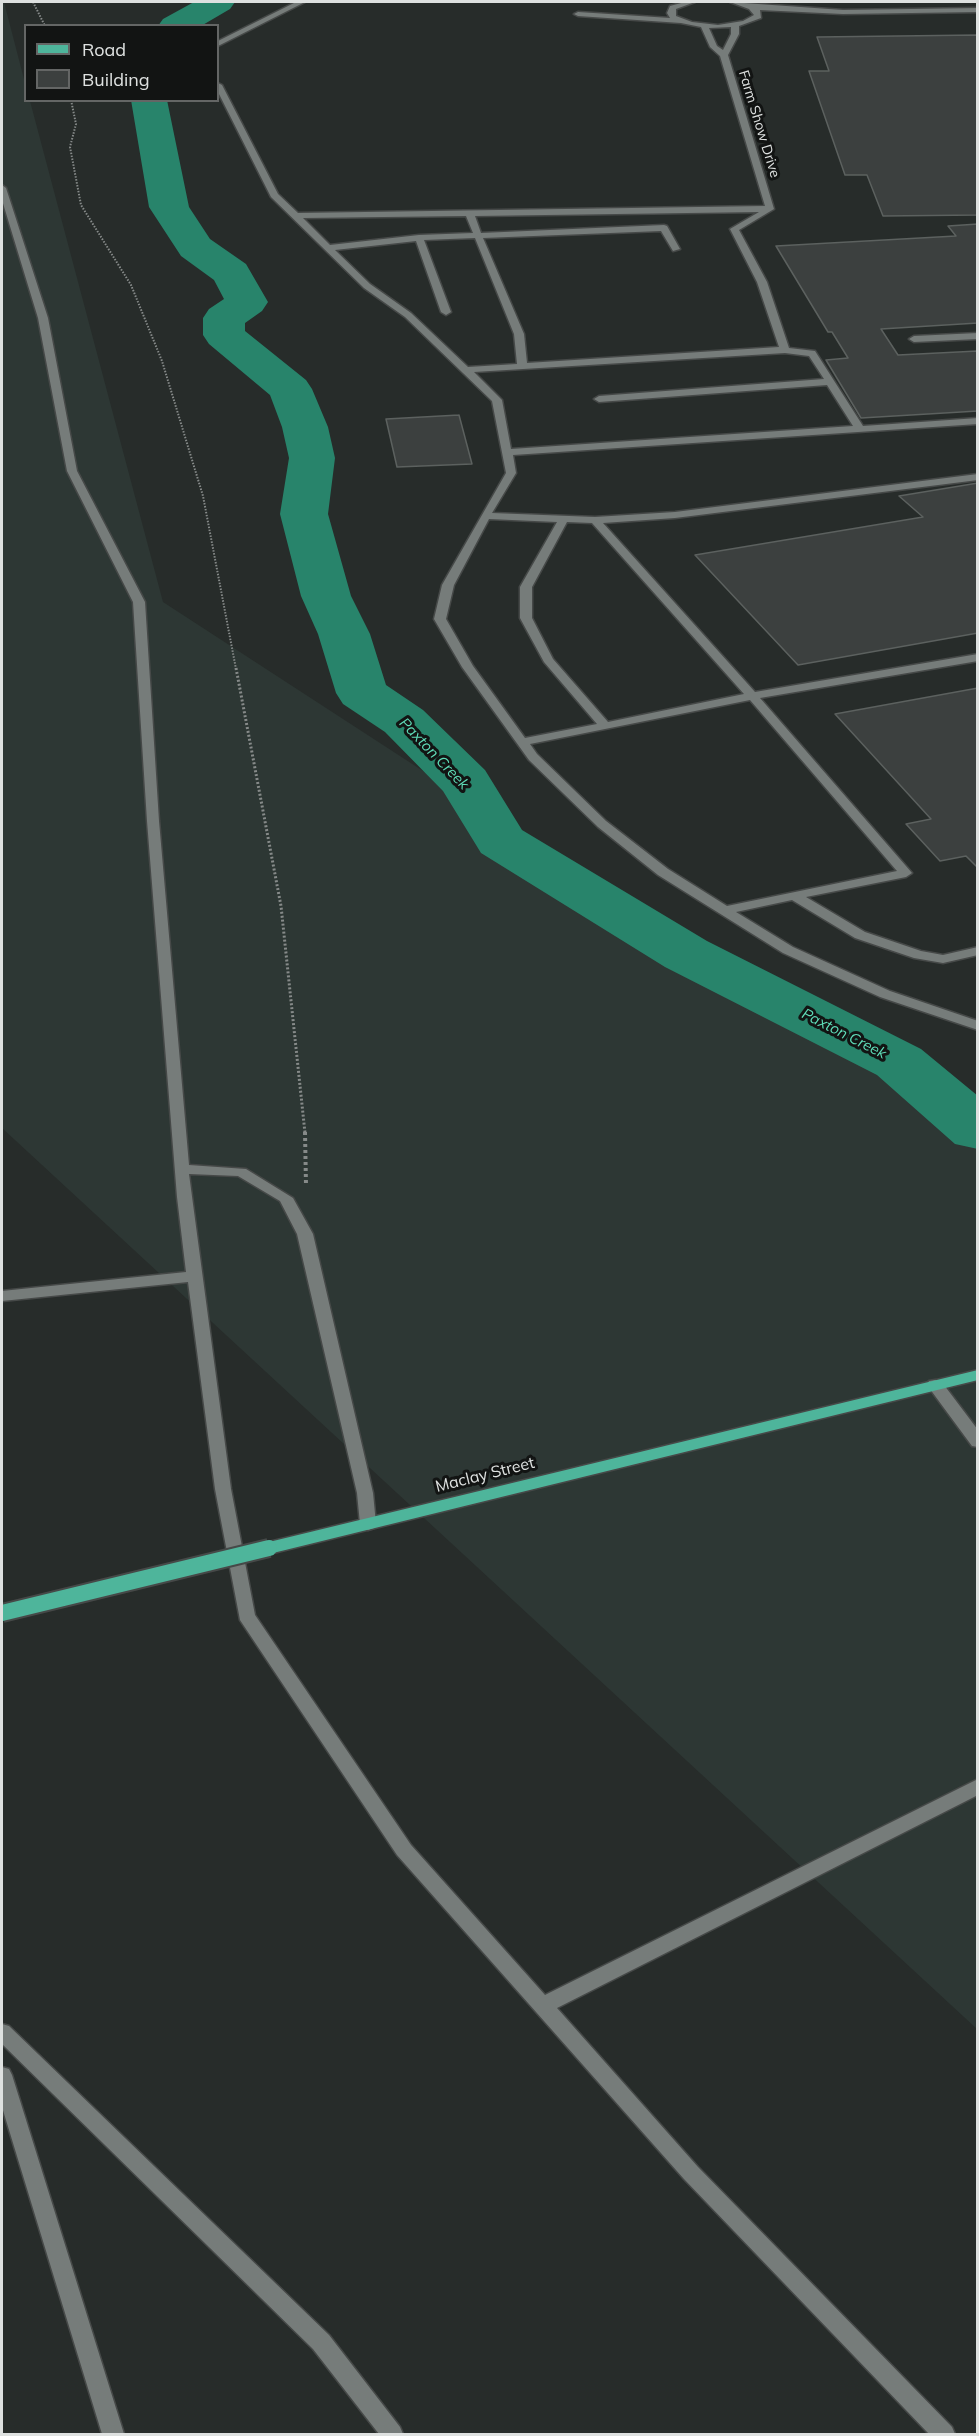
<!DOCTYPE html>
<style>
body{margin:0}
#map{position:relative;width:979px;height:2436px;overflow:hidden;background:#272c2a;font-family:Mulish,sans-serif}
canvas{display:block}
.frame{position:absolute;inset:0;border:3px solid #dee1e0;pointer-events:none}
.legend{position:absolute;left:24px;top:24px;width:195px;height:78px;box-sizing:border-box;background:#121413;border:2px solid #646665;margin:0;padding:8px 10px;list-style:none;font-size:18px;color:#dee1e0}
.legend li{display:flex;align-items:center;gap:12px;height:30px}
.legend b{width:30px;border:2px solid #646665}
</style>
<div id="map">
<canvas width="979" height="2436"></canvas>
<div class="frame"></div>
<ul class="legend">
<li><b style="height:8px;background:#4eb59b"></b>Road</li>
<li><b style="height:16px;background:#3c403f"></b>Building</li>
</ul>
</div>
<script>
const g = document.querySelector('canvas').getContext('2d');
g.lineJoin = 'round';
function paint(path, color) {
  g.fillStyle = color;
  g.fill(path, 'evenodd');
}
function toPath(rows) {
  const path = new Path2D();
  for (const r of rows) {
    path.moveTo(r[0], r[1]);
    for (let i = 2; i < r.length; i += 2) path.lineTo(r[i], r[i + 1]);
  }
  return path;
}
function trace(path, color, width, dash) {
  g.strokeStyle = color;
  g.lineWidth = width;
  g.lineCap = dash ? 'butt' : 'round';
  g.setLineDash(dash || []);
  g.stroke(path);
}
function write(font, color, halo, rows, align = 'center') {
  g.font = font + ' Mulish,sans-serif';
  g.lineWidth = 6;
  g.setLineDash([]);
  g.textBaseline = 'middle';
  g.strokeStyle = halo;
  g.fillStyle = color;
  for (const [text, x, y, turn = 0] of rows) {
    g.save();
    g.translate(x, y);
    g.rotate((+turn || 0) * Math.PI / 180);
    g.textAlign = isNaN(turn) ? turn : align;
    if (halo) g.strokeText(text, 0, 0);
    g.fillText(text, 0, 0);
    g.restore();
  }
}
const built = toPath([
 [2,2,4,2,25,83,26,100,30,101,163,602,977,1131,977,2029,2,1128]
]);
const river = toPath([
 [194,2,235,2,230,9,201,26,158,26,163,19,194,2],
 [131,100,167,100,189,207,210,239,246,264,268,302,262,311,245,323,245,331,306,380,312,389,328,427,335,458,328,514,351,596,370,634,386,685,423,710,485,770,522,830,707,941,921,1049,978,1096,978,1149,955,1144,877,1075,665,967,481,853,443,791,385,732,343,704,336,693,318,634,301,596,280,514,289,458,282,427,270,395,209,344,203,335,203,318,209,309,224,299,214,280,181,256,149,207,131,100]
]);
const building = toPath([
 [978,35,978,215,883,216,867,175,845,175,809,71,829,71,817,37,978,35],
 [978,224,978,323,881,329,898,355,978,351,978,411,861,418,826,360,848,358,832,332,828,332,776,246,956,236,948,226,978,224],
 [459,415,472,464,397,467,386,419,459,415],
 [978,483,978,633,798,665,695,555,923,517,899,496,978,483],
 [978,688,978,868,966,856,940,861,906,824,931,819,835,714,978,688]
]);
const pathFar2 = toPath([
 [33,2,45,26],
 [71,100,76,124,70,147,81,205,131,285,162,361,203,496,236,669]
]);
const pathFar1 = toPath([
 [236,668,281,906,305,1133]
]);
const path = toPath([
 [305,1132,306,1185]
]);
const service = toPath([
 [296,2,305,2,218,46,218,41,296,2],
 [685,2,695,2,676,9,676,16,692,22,718,25,743,21,754,15,749,9,730,2,843,10,978,8,978,12,843,14,760,10,761,18,739,26,739,34,728,55,774,209,739,230,767,282,789,348,815,351,863,426,978,418,978,424,513,455,516,473,492,513,595,517,675,512,978,474,978,480,675,518,603,523,755,692,978,654,978,661,760,698,912,873,906,877,806,897,865,932,921,951,943,955,978,947,978,955,943,963,914,958,855,938,792,900,736,912,793,947,890,991,978,1021,978,1030,880,997,783,953,658,875,598,827,529,760,462,667,434,619,442,585,506,473,492,401,405,317,364,288,271,197,218,92,218,83,222,85,278,194,298,213,765,206,720,56,710,47,701,27,681,23,578,16,574,14,578,12,670,18,667,13,670,6,685,2],
 [731,27,731,34,723,50,717,46,709,28,731,27],
 [759,212,730,229,757,282,779,347,527,363,524,334,483,238,661,231,673,251,680,249,667,226,664,225,481,233,475,216,759,212],
 [466,216,473,233,419,235,330,245,303,218,466,216],
 [475,238,514,334,517,364,468,367,411,313,370,284,335,250,416,241,441,312,446,315,451,312,424,240,475,238],
 [785,353,809,356,824,379,599,396,594,399,599,402,827,385,853,426,511,449,502,400,474,372,785,353],
 [489,519,557,522,520,587,520,618,544,662,597,724,525,738,473,666,446,619,454,585,489,519],
 [567,522,592,523,744,694,608,722,553,659,532,618,532,587,567,522],
 [750,700,897,871,727,906,668,869,606,821,537,754,530,744,750,700],
 [2,185,6,188,48,318,77,471,145,602,159,821,189,1165,246,1169,293,1198,313,1234,373,1493,376,1524,374,1528,368,1530,362,1528,360,1524,357,1493,297,1234,280,1201,238,1176,189,1174,231,1489,255,1615,411,1845,545,1995,978,1779,978,1795,557,2008,698,2167,952,2427,955,2434,929,2434,684,2179,397,1855,240,1620,215,1489,188,1282,2,1301,2,1291,186,1272,177,1197,147,821,133,602,67,471,38,318,2,200,2,185],
 [978,333,978,339,914,342,909,339,914,336,978,333],
 [935,1380,941,1381,978,1430,978,1447,972,1446,927,1385,929,1381,935,1380],
 [2,2024,9,2026,329,2335,400,2427,403,2434,379,2434,313,2349,2,2044,2,2024],
 [2,2067,9,2069,12,2075,124,2434,102,2434,2,2107,2,2067]
]);
const primary = toPath([
 [978,1370,978,1380,269,1554,263,1552,260,1548,263,1544,269,1542,978,1370]
]);
const primaryBridge = toPath([
 [2,1613,269,1548]
]);
const farStreetnames = [
 ["Farm Show Drive",759,124,73]
];
const farWaternames = [
 ["Paxton Creek",434,754,46],
 ["Paxton Creek",844,1034,27]
];
const streetNames = [
 ["Maclay Street",485,1475,-14]
];
paint(built, '#2d3734');
paint(river, '#28846b');
paint(building, '#3c403f');
trace(building, '#5c615f', 1.5);
trace(service, '#464948', 3);
trace(primary, '#464948', 3);
trace(pathFar2, '#868a89', 2, [1.5, 1.5]);
trace(pathFar1, '#868a89', 3, [2, 2]);
trace(path, '#868a89', 4, [3, 3]);
paint(service, '#767c7a');
paint(primary, '#4eb59b');
trace(primaryBridge, '#464948', 20, []);
trace(primaryBridge, '#4eb59b', 16);
write('14px', '#dee1e0', '#121413', farStreetnames);
write('italic 15px', '#5fdcb8', '#121413', farWaternames);
write('16px', '#dee1e0', '#121413', streetNames);
</script>
